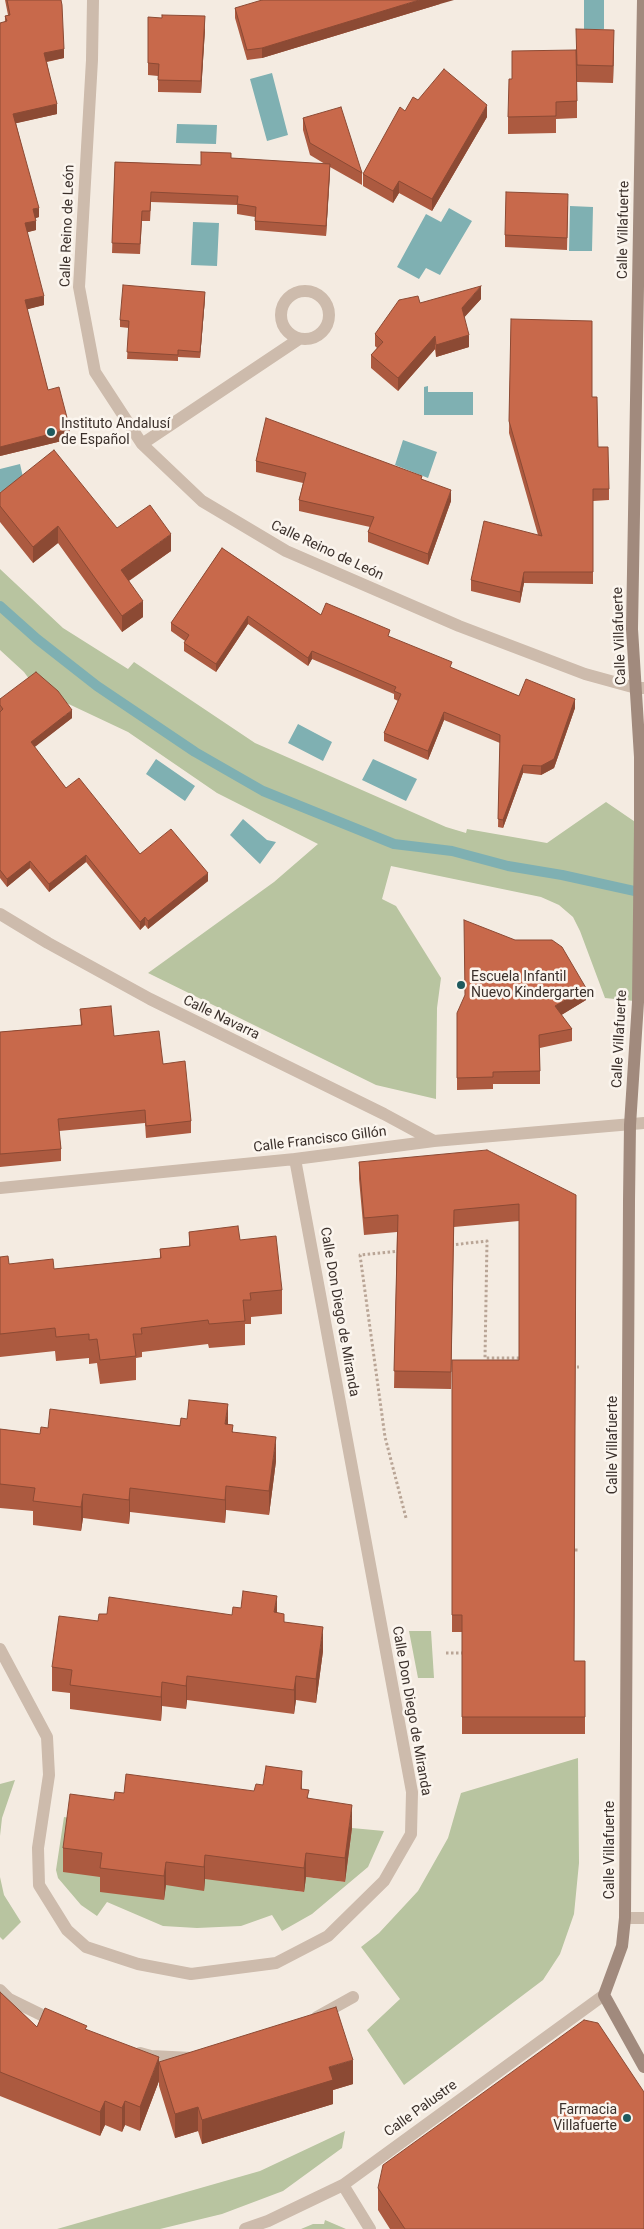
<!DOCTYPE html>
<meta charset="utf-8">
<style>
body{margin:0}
canvas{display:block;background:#f4ebe1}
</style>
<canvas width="644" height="2229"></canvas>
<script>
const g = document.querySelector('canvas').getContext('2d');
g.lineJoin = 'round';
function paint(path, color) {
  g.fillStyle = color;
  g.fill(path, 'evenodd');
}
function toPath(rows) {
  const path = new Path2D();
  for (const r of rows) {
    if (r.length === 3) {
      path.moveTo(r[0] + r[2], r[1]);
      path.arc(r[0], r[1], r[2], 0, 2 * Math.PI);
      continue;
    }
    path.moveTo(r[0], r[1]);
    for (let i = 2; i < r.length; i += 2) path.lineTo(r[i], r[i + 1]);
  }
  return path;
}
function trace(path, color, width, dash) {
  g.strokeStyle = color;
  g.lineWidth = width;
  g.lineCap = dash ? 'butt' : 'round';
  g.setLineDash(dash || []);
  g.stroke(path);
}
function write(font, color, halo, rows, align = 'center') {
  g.font = font + ' Roboto,sans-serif';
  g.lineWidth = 5;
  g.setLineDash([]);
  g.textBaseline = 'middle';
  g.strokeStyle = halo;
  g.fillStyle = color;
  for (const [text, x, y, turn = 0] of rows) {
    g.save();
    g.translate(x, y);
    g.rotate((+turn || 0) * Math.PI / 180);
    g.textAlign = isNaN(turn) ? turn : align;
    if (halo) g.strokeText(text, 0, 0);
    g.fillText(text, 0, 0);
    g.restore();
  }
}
const green = toPath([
 [0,569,63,628,128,669,134,662,255,743,446,827,466,833,467,829,547,843,606,802,644,828,644,1002,605,998,580,931,573,917,559,905,541,897,391,866,382,899,396,906,441,978,437,1008,436,1099,376,1085,148,973,274,882,318,844,217,793,128,732,58,699,32,683,24,672,0,650],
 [409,1631,431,1631,434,1678,418,1678],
 [578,1758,579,1863,574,1914,560,1954,543,1980,404,2085,367,2030,400,1999,361,1947,379,1933,418,1891,448,1838,461,1793],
 [15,1780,2,1818,0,1836,0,1784],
 [64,1817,70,1818,102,1877,164,1900,166,1885,207,1865,241,1883,303,1892,306,1877,345,1882,352,1828,384,1831,368,1867,312,1914,282,1931,272,1915,241,1926,197,1928,163,1926,107,1902,97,1916,81,1905,58,1878,56,1870],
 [0,1877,4,1895,21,1922,3,1940,0,1937],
 [345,2131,342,2148,283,2191,222,2214,160,2229,57,2229,260,2171],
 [325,2220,346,2229,301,2229,313,2224,324,2224]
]);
const water = toPath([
 [584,0,604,0,604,29,584,29],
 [272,73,288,135,267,141,250,79],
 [177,124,217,125,216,144,176,143],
 [570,206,593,207,592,251,569,251],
 [449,208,472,221,440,275,426,268,419,279,397,267,426,214,441,222],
 [193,222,219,223,217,266,191,265],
 [428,386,428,392,473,392,473,415,424,415,424,387],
 [403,440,437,452,428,478,395,465],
 [20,464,25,486,0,492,0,469],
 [298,724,332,742,323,761,288,743],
 [156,759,195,786,185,801,146,774],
 [373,759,417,779,406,801,362,780],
 [243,819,267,840,276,842,260,864,230,835]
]);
const stream = toPath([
 [0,606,37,639,97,686,195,752,263,791,394,844,452,851,508,866,562,875,644,893]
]);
const path = toPath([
 [451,1245,487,1241,485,1358,521,1358],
 [400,1251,360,1255,385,1437,406,1518],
 [572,1367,579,1367],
 [575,1550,579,1550],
 [446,1653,466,1653]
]);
const lane = toPath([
 [0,1990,9,1999,56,2022],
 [317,2017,353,1997],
 [140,2053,151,2056,192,2058]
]);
const street = toPath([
 [93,0,92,60,79,287,95,372,142,444,202,501,286,551,459,626,585,674,636,688,644,688],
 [305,315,24],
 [142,444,299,339],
 [0,914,48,943,150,999,384,1114,434,1141],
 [0,1188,295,1159,434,1141,644,1123],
 [0,1649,47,1737,49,1775,38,1848,39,1885,67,1930,86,1947,138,1964,191,1974,276,1963,328,1936,384,1881,411,1834,412,1792,295,1159],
 [625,1918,644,1918],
 [343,2185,370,2229],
 [245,2229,268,2221,343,2185,604,1995]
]);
const secondary = toPath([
 [643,0,632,629,640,757,640,826,638,1002,630,1125,629,1201,625,1918,622,1946,604,1995,644,2067]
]);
const wall = toPath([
 [5,0,61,0,64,58,47,62,57,114,16,123,39,217,35,218,36,230,27,232,44,305,27,309,48,390,70,439,0,456,5,16,8,15],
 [440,4,262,58,247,60,235,18,235,8],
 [148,17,205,29,201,93,158,92,158,76,148,75],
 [614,47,613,83,577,82,577,118,556,119,556,133,508,134,508,117,512,79,576,50],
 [418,100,487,117,432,211,399,193,393,203,363,186,363,174,405,111],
 [303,118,362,173,362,185,330,167,326,236,255,230,255,217,237,214,237,205,151,202,150,221,142,221,140,254,112,253,115,162,201,165,231,158,325,164,310,155,303,130],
 [568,206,567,250,505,247,505,235],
 [205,298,200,358,178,357,178,361,127,359,129,328,120,327,120,320],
 [481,299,464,317,469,347,436,357,435,349,398,391,371,368,371,355,377,348,375,346,375,334,420,303],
 [511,319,592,397,598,447,609,489,609,500,593,501,593,584,524,583,520,603,471,591,471,580,538,535,509,433],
 [256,461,422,479,451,501,428,565,368,542,368,532,370,527,299,511,299,500,303,483,256,472],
 [0,493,117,528,171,551,129,581,143,617,122,632,58,543,33,563,0,522],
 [222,548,321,615,390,637,452,668,519,696,575,708,554,768,541,775,523,773,503,828,498,827,500,743,444,720,428,760,384,741,384,733,398,701,394,699,394,694,312,659,308,666,248,624,216,672,184,651,184,643,185,641,171,631,171,623],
 [0,699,72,718,34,747,66,788,140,854,208,881,148,929,145,925,140,930,86,862,49,892,30,868,7,887,0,878],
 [586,1000,561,1015,572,1029,572,1041,540,1048,540,1084,493,1084,493,1089,457,1090,457,1013],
 [80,1009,114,1036,163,1064,191,1121,191,1133,146,1138,145,1123,59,1131,61,1149,61,1161,0,1167,0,1032,81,1025],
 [359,1162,576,1195,574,1661,585,1661,585,1734,462,1734,462,1632,452,1632,452,1360,519,1360,519,1221,454,1227,451,1389,394,1388,397,1232,364,1235,359,1179],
 [189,1232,240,1240,282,1290,282,1314,251,1317,251,1324,245,1324,245,1345,209,1348,208,1344,142,1352,142,1357,136,1358,136,1380,100,1384,97,1363,89,1364,89,1358,56,1361,55,1351,0,1357,0,1257,9,1264,54,1269,160,1258,160,1249,189,1246],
 [228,1424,233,1432,276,1461,269,1515,226,1510,225,1523,130,1512,129,1524,83,1518,81,1531,33,1525,33,1511,0,1508,0,1429,40,1434,48,1428],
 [277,1613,284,1622,323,1651,316,1703,296,1700,294,1714,187,1700,186,1709,162,1706,161,1721,70,1709,70,1693,52,1691,52,1667,98,1621,107,1614,232,1615],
 [302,1789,309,1799,352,1828,345,1882,306,1877,304,1892,205,1879,204,1891,166,1885,164,1900,100,1892,100,1877,63,1872,63,1848,114,1800,124,1793,254,1791],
 [0,1992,37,2027,87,2030,159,2081,140,2131,125,2125,122,2132,105,2125,100,2136,0,2096],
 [159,2062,353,2084,333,2090,333,2104,202,2144,198,2131,175,2138,159,2086],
 [378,2188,644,2229,390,2229,378,2210]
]);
const shadedWall = toPath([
 [419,0,454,0,440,4,262,58,262,48],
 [205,16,205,29,201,93,201,81],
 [614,30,614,47,613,83,613,66],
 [64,49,64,58,44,62,44,53],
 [57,104,57,114,13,124,13,114],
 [487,105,487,117,432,211,432,199],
 [330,164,330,174,326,236,326,226],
 [399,181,399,193,393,203,393,191],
 [39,208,39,217,33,219,33,209],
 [36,221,36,230,25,233,25,223],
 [481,286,481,299,462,320,462,308],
 [205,292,205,298,200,358,200,352],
 [44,296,44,305,25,310,25,300],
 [469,335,469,347,436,357,436,345],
 [435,336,435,349,398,391,398,378],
 [70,429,70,439,0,456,0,447],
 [451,490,451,501,428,565,428,554],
 [58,526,58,543,33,563,33,547],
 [171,534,171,551,121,586,121,570],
 [524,572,524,583,520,603,520,592],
 [143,601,143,617,122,632,122,616],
 [248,616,248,624,216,672,216,664],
 [312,651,312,659,308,666,308,658],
 [575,699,575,708,554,768,541,775,541,766],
 [72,710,72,718,31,750,31,742],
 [444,712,444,720,428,760,428,751],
 [523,765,523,773,503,828,503,820],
 [86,855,86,862,49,892,49,884],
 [30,861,30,868,7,887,7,879],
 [208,873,208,881,148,929,148,921],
 [145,917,145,925,140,930,140,922],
 [586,988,586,1000,555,1019,555,1006],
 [228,1404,228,1428,225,1424],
 [276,1437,276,1461,269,1515,269,1491],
 [226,1486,226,1510,225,1523,225,1500],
 [130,1488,130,1512,129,1524,129,1500],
 [83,1494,83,1518,81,1531,81,1507],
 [277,1596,277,1619,274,1612],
 [323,1627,323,1651,316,1703,316,1679],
 [187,1676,187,1700,186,1709,186,1686],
 [296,1676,296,1700,294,1714,294,1690],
 [162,1682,162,1706,161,1721,161,1697],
 [302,1771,302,1795,301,1789],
 [352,1805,352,1828,345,1882,345,1858],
 [306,1853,306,1877,304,1892,304,1868],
 [205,1855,205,1879,204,1891,204,1867],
 [166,1862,166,1885,164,1900,164,1876],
 [159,2057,159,2081,140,2131,140,2107],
 [353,2060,353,2084,333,2090,333,2104,202,2144,202,2120,329,2067],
 [105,2101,105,2125,100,2136,100,2112],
 [125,2101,125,2125,122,2132,122,2108],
 [198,2107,198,2131,175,2138,175,2114]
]);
const building = toPath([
 [7,0,61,0,62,5,64,49,44,53,57,104,13,114,39,208,33,209,36,221,25,223,44,296,25,300,48,390,59,387,70,429,0,447,0,23,7,21,5,16,10,15,7,0],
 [262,0,419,0,262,48,247,50,235,8,262,0],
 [162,15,205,16,201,81,158,80,159,64,148,63,148,17,162,18,162,15],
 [576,29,614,30,613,66,577,65,576,29],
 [576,50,577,101,556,102,556,116,508,117,509,79,512,79,512,51,576,50],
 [444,69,487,105,432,199,399,181,393,191,363,174,400,107,405,111,413,97,418,100,444,69],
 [341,107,362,173,310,143,303,118,341,107],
 [201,152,231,153,231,158,330,164,326,226,255,221,256,207,237,204,238,196,151,192,150,211,142,211,140,244,112,243,115,162,201,165,201,152],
 [506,192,568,194,567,238,505,235,506,192],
 [123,285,205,292,200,352,178,350,178,355,127,352,129,321,120,320,123,285],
 [481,286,462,308,469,335,436,345,435,336,398,378,371,355,383,342,375,334,399,300,418,296,420,303,481,286],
 [511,319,592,321,592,397,597,397,598,447,608,447,609,489,593,489,593,572,524,572,520,592,471,580,484,521,542,536,509,421,511,319],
 [266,418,422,476,421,479,451,490,428,554,368,532,374,517,299,500,306,473,256,461,266,418],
 [54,450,117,528,150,505,171,534,121,570,143,601,122,616,58,526,33,547,0,506,0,493,54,450],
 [222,548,321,615,326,603,390,630,388,636,452,662,450,667,519,696,526,679,575,699,554,759,541,766,523,765,503,820,498,819,500,735,444,712,428,751,384,733,401,694,394,691,396,687,312,651,308,658,248,616,216,664,184,643,189,635,171,623,222,548],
 [36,672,58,691,72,710,31,742,66,788,79,778,140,854,171,829,208,873,148,921,145,917,140,922,86,855,49,884,30,861,7,879,0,870,0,712,3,709,0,705,0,699,36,672],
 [464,920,515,940,552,940,562,947,586,988,555,1006,572,1029,539,1035,540,1071,493,1072,493,1077,457,1078,457,1013,465,995,464,920],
 [111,1006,114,1036,159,1031,163,1064,185,1061,191,1121,146,1126,145,1110,58,1119,61,1149,0,1154,0,1032,82,1025,80,1009,111,1006],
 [487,1150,576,1195,574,1661,585,1661,585,1717,462,1717,462,1615,452,1615,452,1360,519,1360,519,1204,454,1210,451,1372,394,1371,398,1215,364,1218,359,1162,487,1150],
 [238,1226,240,1240,276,1236,282,1290,250,1293,251,1300,243,1300,245,1321,209,1324,208,1320,141,1328,142,1334,133,1334,136,1356,100,1360,97,1339,89,1340,89,1334,56,1337,55,1328,0,1334,0,1257,8,1256,9,1264,53,1259,54,1269,161,1258,160,1249,190,1246,189,1232,238,1226],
 [189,1400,228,1404,225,1424,233,1425,232,1432,276,1437,269,1491,226,1486,225,1500,130,1488,129,1500,83,1494,81,1507,33,1501,35,1488,0,1484,0,1429,40,1434,41,1427,48,1428,50,1409,180,1426,181,1418,187,1419,189,1400],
 [243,1591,277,1596,274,1612,284,1614,284,1622,323,1627,316,1679,296,1676,294,1690,187,1676,186,1686,162,1682,161,1697,70,1685,72,1670,52,1667,59,1616,98,1621,99,1614,107,1614,109,1597,232,1615,233,1607,241,1608,243,1591],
 [266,1766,302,1771,301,1789,309,1790,307,1798,352,1805,345,1858,306,1853,304,1868,205,1855,204,1867,166,1862,164,1876,100,1868,102,1853,63,1848,70,1794,114,1800,115,1792,124,1793,126,1774,254,1791,256,1784,263,1785,266,1766],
 [0,1992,37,2027,45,2008,87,2026,85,2029,159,2057,140,2107,125,2101,122,2108,105,2101,100,2112,0,2072,0,1992],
 [336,2007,353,2060,329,2067,333,2080,202,2120,198,2107,175,2114,159,2062,336,2007],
 [584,2020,598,2023,644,2092,644,2229,405,2229,378,2188,383,2165,584,2020]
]);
const markers = [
 [51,432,5,"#1f5a5e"],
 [461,985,5,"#1f5a5e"],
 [627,2118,5,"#1f5a5e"]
];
const streetNames = [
 ["Calle Reino de León",68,226,-88],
 ["Calle Villafuerte",624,230,-89],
 ["Calle Reino de León",327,551,25],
 ["Calle Villafuerte",620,636,-92],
 ["Calle Navarra",221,1018,26],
 ["Calle Villafuerte",620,1039,-87],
 ["Calle Francisco Gillón",320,1140,-7],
 ["Calle Don Diego de Miranda",339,1312,80],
 ["Calle Villafuerte",613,1445,-90],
 ["Calle Don Diego de Miranda",411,1711,80],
 ["Calle Villafuerte",610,1850,-90],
 ["Calle Palustre",421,2109,-36]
];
const poiNames = [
 ["Instituto Andalusí",61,424],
 ["de Español",61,440],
 ["Escuela Infantil",471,977],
 ["Nuevo Kindergarten",471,993],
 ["Farmacia",617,2110,"right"],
 ["Villafuerte",617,2126,"right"]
];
paint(green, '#b8c4a0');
paint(water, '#7fb0b2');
trace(stream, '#7fb0b2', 10);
trace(path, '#b9a596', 3, [2.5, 2.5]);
trace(lane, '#cdbbac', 12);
trace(street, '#cdbbac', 12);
trace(secondary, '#a18a7d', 12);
paint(wall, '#ac5a40');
paint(shadedWall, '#8c4a34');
paint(building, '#c8694b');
trace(building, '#8c4a34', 1);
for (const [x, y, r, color] of markers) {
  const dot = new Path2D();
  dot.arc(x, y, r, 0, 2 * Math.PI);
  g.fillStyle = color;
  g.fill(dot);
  trace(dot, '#fbf5ee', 2);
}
write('14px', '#3b302b', '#fbf5ee', streetNames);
write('14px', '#3b302b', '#fbf5ee', poiNames, 'left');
</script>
